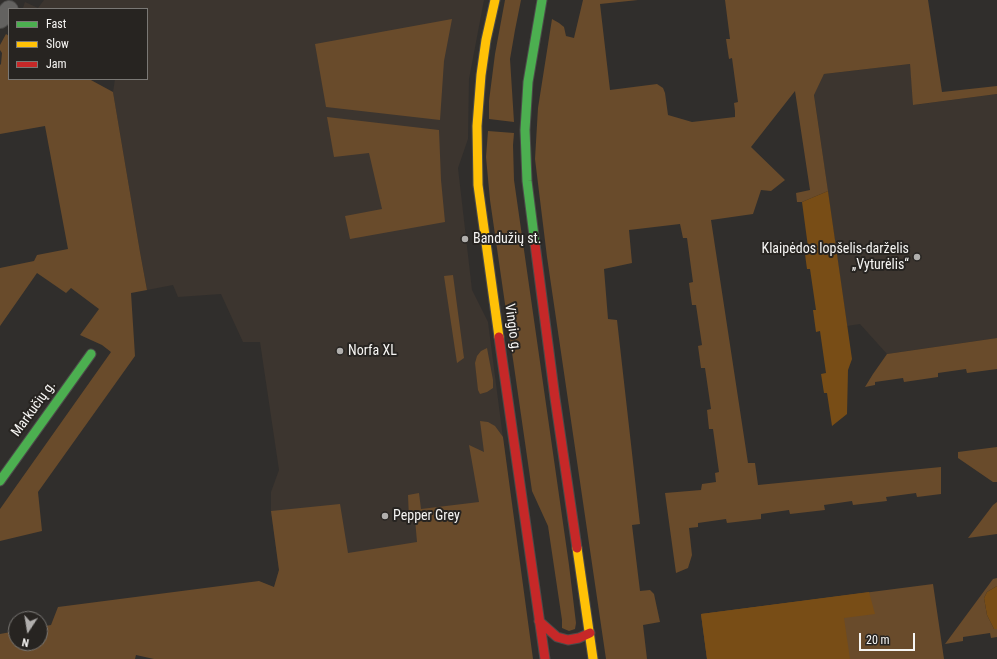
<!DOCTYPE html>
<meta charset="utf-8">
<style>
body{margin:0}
#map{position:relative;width:997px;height:659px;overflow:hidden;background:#302e2c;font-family:"Roboto Condensed",sans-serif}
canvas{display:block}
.legend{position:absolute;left:8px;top:8px;width:140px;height:72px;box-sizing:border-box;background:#272421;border:1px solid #7a7875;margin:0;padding:5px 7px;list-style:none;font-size:12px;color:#f6f5f3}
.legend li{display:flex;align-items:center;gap:8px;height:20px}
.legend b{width:20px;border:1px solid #7a7875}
.north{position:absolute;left:8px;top:611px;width:40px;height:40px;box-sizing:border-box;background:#272421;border:1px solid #7a7875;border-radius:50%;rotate:192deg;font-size:11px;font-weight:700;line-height:16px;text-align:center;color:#f6f5f3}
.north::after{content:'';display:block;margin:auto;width:14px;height:18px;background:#b1afad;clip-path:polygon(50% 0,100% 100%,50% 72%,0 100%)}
.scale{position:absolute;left:859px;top:633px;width:56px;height:18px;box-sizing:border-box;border:2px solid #f6f5f3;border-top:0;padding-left:5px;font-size:12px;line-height:14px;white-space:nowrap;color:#f6f5f3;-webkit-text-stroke:3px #272421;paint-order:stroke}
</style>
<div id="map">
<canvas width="997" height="659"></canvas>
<ul class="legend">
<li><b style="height:5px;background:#4caf50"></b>Fast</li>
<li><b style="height:5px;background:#ffc107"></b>Slow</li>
<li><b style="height:5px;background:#c62828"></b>Jam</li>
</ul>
<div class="north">N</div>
<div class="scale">20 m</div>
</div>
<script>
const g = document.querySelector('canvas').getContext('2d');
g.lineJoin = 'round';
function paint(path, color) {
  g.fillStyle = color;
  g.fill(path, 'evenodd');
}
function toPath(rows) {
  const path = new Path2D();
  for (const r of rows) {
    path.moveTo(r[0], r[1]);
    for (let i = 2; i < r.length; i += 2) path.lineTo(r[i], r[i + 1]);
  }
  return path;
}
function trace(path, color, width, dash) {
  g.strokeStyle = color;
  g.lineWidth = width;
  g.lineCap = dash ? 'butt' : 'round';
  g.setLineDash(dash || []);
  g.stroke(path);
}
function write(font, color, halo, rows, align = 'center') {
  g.font = font + ' "Roboto Condensed",sans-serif';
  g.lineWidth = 4;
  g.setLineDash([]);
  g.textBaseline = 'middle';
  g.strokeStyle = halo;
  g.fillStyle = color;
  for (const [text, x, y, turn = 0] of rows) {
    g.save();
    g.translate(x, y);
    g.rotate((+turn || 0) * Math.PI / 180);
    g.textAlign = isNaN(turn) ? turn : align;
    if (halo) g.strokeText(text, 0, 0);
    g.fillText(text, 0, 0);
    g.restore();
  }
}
const built = toPath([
 [44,0,484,0,469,79,468,139,458,168,472,290,488,322,518,554,274,588,279,570,271,511,271,492,279,470,260,342,243,342,221,294,178,297,173,285,147,290,140,252,113,92,115,79,147,79,147,9,23,9,23,8,25,2,38,8],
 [910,64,914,105,997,94,997,338,887,354,860,324,847,326,814,94,824,74]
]);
const green = toPath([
 [505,0,521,0,515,30,510,59,514,122,489,119,489,101,495,54],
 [583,0,638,0,600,4,610,90,657,84,663,88,665,93,668,115,692,122,735,117,735,111,734,103,738,102,732,58,729,59,726,39,730,39,725,0,928,0,942,92,997,86,997,94,913,105,910,64,824,74,814,95,828,191,802,202,797,202,796,193,810,190,795,91,751,147,785,180,771,191,761,190,753,214,711,220,748,463,755,463,758,485,941,467,941,494,917,497,916,493,886,497,887,501,853,505,852,501,824,505,825,510,790,514,789,510,761,514,761,519,727,523,726,519,698,523,698,527,689,528,692,555,688,568,676,573,665,493,701,490,702,484,716,482,715,473,719,472,713,429,709,429,707,410,711,409,705,368,701,368,698,346,702,345,696,305,692,305,689,283,693,282,687,238,683,238,680,224,629,230,632,263,604,269,608,319,617,320,640,524,632,525,640,591,650,590,654,594,660,622,643,625,647,659,606,659,547,257,535,159,538,108,552,19,559,23,564,27,566,36,574,38],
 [452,19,444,61,440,120,326,107,315,44],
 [6,34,9,36,9,79,89,79,113,92,140,252,147,290,131,293,135,356,38,492,42,531,0,541,0,509,111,352,102,345,80,335,99,309,71,288,66,293,37,273,0,326,0,268,34,261,37,255,68,249,45,126,0,134,0,65,1,64,2,53,0,50,0,45],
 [327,117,439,130,441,180,445,222,350,239,345,216,382,209,369,153,334,157],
 [488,131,514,133,513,145,514,180,569,565,576,623,575,629,569,631,562,628,562,620,548,526,532,491,490,200,486,157],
 [453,275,464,358,457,363,444,276],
 [997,338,997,369,967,373,966,369,938,373,938,377,904,382,903,378,875,382,875,385,865,387,873,374,887,354],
 [487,348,493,380,493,388,487,392,480,394,478,390,475,363,477,356,481,351],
 [480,421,488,422,495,426,503,437,533,659,154,659,136,655,135,659,0,659,0,634,16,631,16,643,40,643,40,627,51,625,58,607,259,581,274,587,279,570,271,511,340,504,348,553,417,542,415,519,409,519,408,495,419,493,421,509,479,502,469,445,484,452],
 [997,447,997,482,993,482,958,458,958,452],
 [997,502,997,534,968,538,993,505],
 [997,578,997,586,987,592,984,598,987,615,994,629,997,629,997,637,991,638,990,633,963,637,963,641,945,644,993,579],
 [933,584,944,659,707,659,701,614]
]);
const forest = toPath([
 [828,191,852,359,848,370,847,414,832,426,827,393,824,393,821,374,826,373,820,331,816,332,813,310,816,310,810,269,807,269,804,247,808,247,802,202],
 [997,586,997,629,994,629,987,615,984,598,987,592],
 [869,592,875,614,844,618,850,659,707,659,701,614]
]);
const street = toPath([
 [0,19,5,15,9,10]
]);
const fast = toPath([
 [535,244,527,181,525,130,528,82,542,0],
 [0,481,91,354]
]);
const slow = toPath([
 [495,0,486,40,481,75,477,126,478,185,499,337],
 [577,548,593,659]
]);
const jam = toPath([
 [535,244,555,398,577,548],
 [499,337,545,659],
 [539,621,557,637,568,640,579,638,590,633]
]);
const markers = [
 [465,239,4,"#b1afad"],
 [917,257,4,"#b1afad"],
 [340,351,4,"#b1afad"],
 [385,516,4,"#b1afad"]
];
const poiNames = [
 ["Bandužių st.",473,239],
 ["Klaipėdos lopšelis-darželis",909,249,"right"],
 ["„Vyturėlis“",909,265,"right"],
 ["Norfa XL",348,351],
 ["Pepper Grey",393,516]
];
const streetNames = [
 ["Vingio g.",512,328,82],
 ["Markučių g.",34,409,-54]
];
paint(built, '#3c352f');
paint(green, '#694b2b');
paint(forest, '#784d16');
trace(street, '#4c4b49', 20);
trace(fast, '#4c4b49', 11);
trace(slow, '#4c4b49', 11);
trace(jam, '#4c4b49', 11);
trace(street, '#636260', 18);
trace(fast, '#4caf50', 9);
trace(slow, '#ffc107', 9);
trace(jam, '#c62828', 9);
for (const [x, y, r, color] of markers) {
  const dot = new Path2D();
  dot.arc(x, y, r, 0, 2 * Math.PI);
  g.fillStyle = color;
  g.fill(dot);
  trace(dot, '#272421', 1.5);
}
write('14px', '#f6f5f3', '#272421', poiNames, 'left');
write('14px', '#f6f5f3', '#272421', streetNames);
</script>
